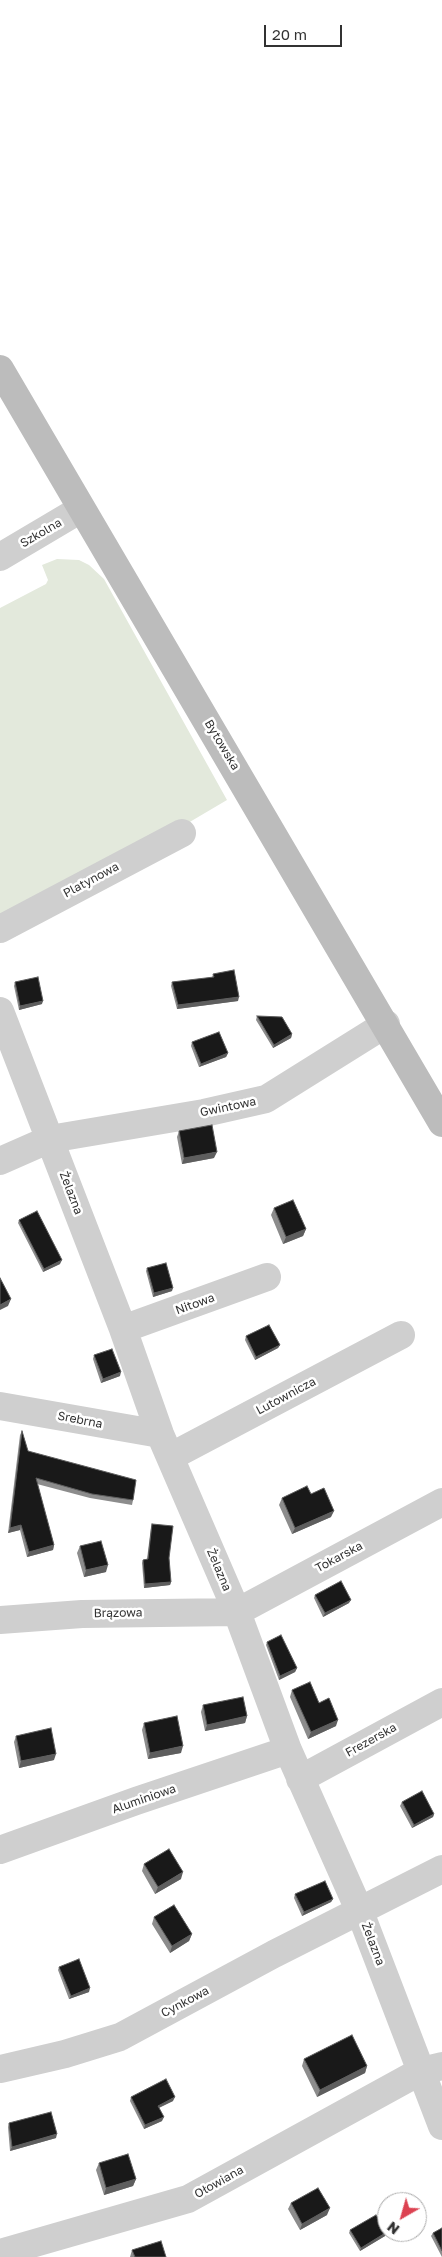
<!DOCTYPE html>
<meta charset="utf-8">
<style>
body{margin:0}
#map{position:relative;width:442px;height:2257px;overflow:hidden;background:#fff;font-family:"Golos Text",sans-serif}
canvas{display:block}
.north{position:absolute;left:377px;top:2192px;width:50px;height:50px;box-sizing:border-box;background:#fff;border:1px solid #adadad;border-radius:50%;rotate:218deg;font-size:14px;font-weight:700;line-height:20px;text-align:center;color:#323232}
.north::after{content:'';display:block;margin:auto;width:18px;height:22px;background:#dc4251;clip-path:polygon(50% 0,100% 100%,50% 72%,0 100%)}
.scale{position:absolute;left:264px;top:25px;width:78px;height:22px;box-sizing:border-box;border:2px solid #323232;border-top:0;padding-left:6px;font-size:15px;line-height:18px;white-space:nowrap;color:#323232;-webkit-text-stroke:4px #fff;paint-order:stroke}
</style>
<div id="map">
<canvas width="442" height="2257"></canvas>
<div class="north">N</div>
<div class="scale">20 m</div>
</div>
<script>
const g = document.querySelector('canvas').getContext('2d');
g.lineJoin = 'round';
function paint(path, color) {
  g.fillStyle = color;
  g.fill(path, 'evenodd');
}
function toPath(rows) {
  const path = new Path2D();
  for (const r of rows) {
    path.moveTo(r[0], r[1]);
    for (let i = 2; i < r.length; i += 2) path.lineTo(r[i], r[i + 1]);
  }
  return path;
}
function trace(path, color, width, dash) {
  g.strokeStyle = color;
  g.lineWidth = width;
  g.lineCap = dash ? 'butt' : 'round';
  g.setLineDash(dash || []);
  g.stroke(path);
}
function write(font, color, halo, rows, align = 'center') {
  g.font = font + ' "Golos Text",sans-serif';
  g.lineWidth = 5;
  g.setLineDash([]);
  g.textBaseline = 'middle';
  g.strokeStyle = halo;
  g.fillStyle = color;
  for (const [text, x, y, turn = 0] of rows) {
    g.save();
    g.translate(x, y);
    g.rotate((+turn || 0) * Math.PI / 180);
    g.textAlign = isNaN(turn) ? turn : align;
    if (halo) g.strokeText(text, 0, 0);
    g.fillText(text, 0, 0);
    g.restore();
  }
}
const green = toPath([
 [57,559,79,560,89,565,104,579,227,800,188,823,0,915,0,608,46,584,48,580,42,565]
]);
const minor = toPath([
 [0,929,182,833],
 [0,1011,123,1329,160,1434,237,1612,288,1750,360,1912,442,2126],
 [0,1161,50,1139,204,1113,266,1099,386,1024],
 [123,1329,267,1277],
 [0,1406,160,1434],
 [170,1457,401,1335],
 [0,1620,82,1614,237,1612,442,1502],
 [300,1779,442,1702],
 [0,1850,136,1801,288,1750],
 [0,2069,65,2054,120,2037,274,1954,442,1869],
 [0,2253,188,2199,421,2071,442,2066]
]);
const tertiary = toPath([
 [0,557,81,509]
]);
const secondary = toPath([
 [0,369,442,1123]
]);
const wall = toPath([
 [213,974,238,1001,177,1009,171,986,172,982,212,978],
 [15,982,42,1004,19,1010,14,986],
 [257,1016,292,1034,291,1038,273,1048,256,1020],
 [192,1042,228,1053,226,1057,199,1067,191,1046],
 [179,1131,214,1158,182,1164,177,1137],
 [274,1208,306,1229,303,1236,283,1244,271,1215],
 [19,1220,60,1264,43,1272,18,1223],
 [147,1268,172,1291,153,1297,146,1271],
 [246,1336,280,1345,278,1348,255,1360,245,1340],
 [94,1355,120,1376,101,1383,93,1359],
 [22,1431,28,1451,133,1500,132,1505,90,1498,37,1484,54,1545,53,1550,27,1557,20,1530,8,1533,20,1435],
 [311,1494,331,1517,292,1534,279,1505,282,1498],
 [152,1524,169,1558,171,1582,170,1585,144,1588,142,1563,143,1560,147,1559,151,1527],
 [80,1546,106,1572,84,1577,77,1553],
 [315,1595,349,1603,323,1617,314,1598],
 [267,1642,297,1668,295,1672,279,1680,266,1645],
 [292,1690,319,1703,336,1726,308,1739,290,1697],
 [203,1705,247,1716,245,1723,205,1731,201,1712],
 [144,1723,181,1753,148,1759,142,1730],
 [16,1736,54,1760,19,1768,14,1742],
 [402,1802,434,1814,433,1817,412,1828,400,1806],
 [144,1864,181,1879,155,1894,142,1871],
 [295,1894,333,1899,331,1902,302,1916,294,1898],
 [154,1917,192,1934,189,1941,170,1953,152,1924],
 [59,1967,89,1992,69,1999,58,1970],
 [304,2059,367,2066,365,2073,317,2097,302,2066],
 [131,2097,173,2101,159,2108,162,2121,144,2129,130,2101],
 [9,2123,56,2138,10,2151,8,2127],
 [99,2163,136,2179,133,2186,104,2195,96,2170],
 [291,2203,327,2215,300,2230,288,2209],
 [442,2228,442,2257,431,2236,433,2233],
 [350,2230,387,2232,385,2236,360,2251,349,2233],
 [132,2250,166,2257,130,2257]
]);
const shadedWall = toPath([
 [239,997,238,1001,177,1009,178,1005],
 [43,1001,42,1004,19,1010,20,1006],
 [292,1034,291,1038,273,1048,274,1045],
 [228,1053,226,1057,199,1067,201,1064],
 [217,1152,214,1158,182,1164,184,1158],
 [306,1229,303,1236,283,1244,286,1237],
 [62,1260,60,1264,43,1272,44,1269],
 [173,1288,172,1291,153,1297,154,1293],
 [11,1299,8,1306,0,1310,0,1305],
 [280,1345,278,1348,255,1360,256,1357],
 [121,1372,120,1376,101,1383,103,1379],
 [334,1511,331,1517,292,1534,295,1528],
 [21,1525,20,1530,8,1533,10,1528],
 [54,1545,53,1550,27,1557,29,1552],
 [108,1565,106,1572,84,1577,86,1570],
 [171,1582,170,1585,144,1588,145,1584],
 [351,1600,349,1603,323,1617,325,1613],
 [297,1668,295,1672,279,1680,280,1676],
 [247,1716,245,1723,205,1731,207,1725],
 [338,1720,336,1726,308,1739,311,1732],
 [183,1746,181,1753,148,1759,150,1753],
 [56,1754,54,1760,19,1768,21,1761],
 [434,1814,433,1817,412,1828,414,1825],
 [183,1872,181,1879,155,1894,158,1887],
 [333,1899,331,1902,302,1916,304,1912],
 [192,1934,189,1941,170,1953,172,1946],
 [90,1988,89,1992,69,1999,71,1996],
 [367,2066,365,2073,317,2097,320,2090],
 [175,2097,173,2101,156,2109,158,2106],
 [164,2117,162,2121,144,2129,145,2125],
 [57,2134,56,2138,10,2151,12,2147],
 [136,2179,133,2186,104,2195,106,2188],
 [330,2208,327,2215,300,2230,302,2224],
 [387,2232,385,2236,360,2251,361,2248]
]);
const building = toPath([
 [234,970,239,997,178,1005,172,982,214,977,213,974,234,970],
 [38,977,43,1001,20,1006,15,982,38,977],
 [257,1016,282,1017,292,1034,274,1045,257,1016],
 [219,1032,228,1053,201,1064,192,1042,219,1032],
 [212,1125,217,1152,184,1158,179,1131,212,1125],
 [293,1200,306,1229,286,1237,274,1208,293,1200],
 [37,1211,62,1260,44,1269,19,1220,37,1211],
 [166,1263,173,1288,154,1293,147,1268,166,1263],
 [0,1278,11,1299,0,1305,0,1278],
 [269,1325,280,1345,256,1357,246,1336,269,1325],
 [112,1349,121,1372,103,1379,94,1355,112,1349],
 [22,1431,28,1451,136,1480,133,1500,92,1494,36,1478,54,1545,29,1552,21,1525,10,1528,22,1431],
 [307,1486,311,1494,324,1488,334,1511,295,1528,282,1498,307,1486],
 [152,1524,173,1526,169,1558,171,1582,145,1584,143,1560,148,1559,152,1524],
 [101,1541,108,1565,86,1570,80,1546,101,1541],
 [341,1581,351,1600,325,1613,315,1595,341,1581],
 [281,1635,297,1668,280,1676,267,1642,281,1635],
 [310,1682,319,1703,329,1698,338,1720,311,1732,292,1690,310,1682],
 [243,1697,247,1716,207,1725,203,1705,243,1697],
 [177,1716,183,1746,150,1753,144,1723,177,1716],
 [51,1728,56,1754,21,1761,16,1736,51,1728],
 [422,1791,434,1814,414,1825,402,1802,422,1791],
 [169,1849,183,1872,158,1887,144,1864,169,1849],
 [325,1881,333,1899,304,1912,295,1894,325,1881],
 [174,1905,192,1934,172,1946,154,1917,174,1905],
 [79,1959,90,1988,71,1996,59,1967,79,1959],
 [352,2035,367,2066,320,2090,304,2059,352,2035],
 [166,2079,175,2097,158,2106,164,2117,145,2125,131,2097,166,2079],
 [51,2112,57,2134,12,2147,9,2123,51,2112],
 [128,2154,136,2179,106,2188,99,2163,128,2154],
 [318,2188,330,2208,302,2224,291,2203,318,2188],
 [376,2215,387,2232,361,2248,350,2230,376,2215],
 [442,2228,442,2251,433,2233,442,2228],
 [161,2241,166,2257,135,2257,132,2250,161,2241]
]);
const streetNames = [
 ["Szkolna",41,533,-30],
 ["Bytowska",222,745,59],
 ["Platynowa",91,880,-28],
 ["Gwintowa",228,1107,-12],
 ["Żelazna",71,1193,69],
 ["Nitowa",195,1304,-20],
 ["Lutownicza",286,1396,-28],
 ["Srebrna",80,1420,11],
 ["Tokarska",339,1557,-28],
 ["Żelazna",219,1570,67],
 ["Brązowa",118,1613,-1],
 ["Frezerska",371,1740,-29],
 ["Aluminiowa",144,1799,-19],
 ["Żelazna",373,1944,69],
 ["Cynkowa",185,2002,-28],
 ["Ołowiana",219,2182,-29]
];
paint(green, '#e3e9dc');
trace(minor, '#cfcfcf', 28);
trace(tertiary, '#cfcfcf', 28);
trace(secondary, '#bcbcbc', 28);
paint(wall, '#8c8c8c');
paint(shadedWall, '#5e5e5e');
paint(building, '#191919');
trace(building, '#5e5e5e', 1);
write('12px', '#323232', '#fff', streetNames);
</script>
